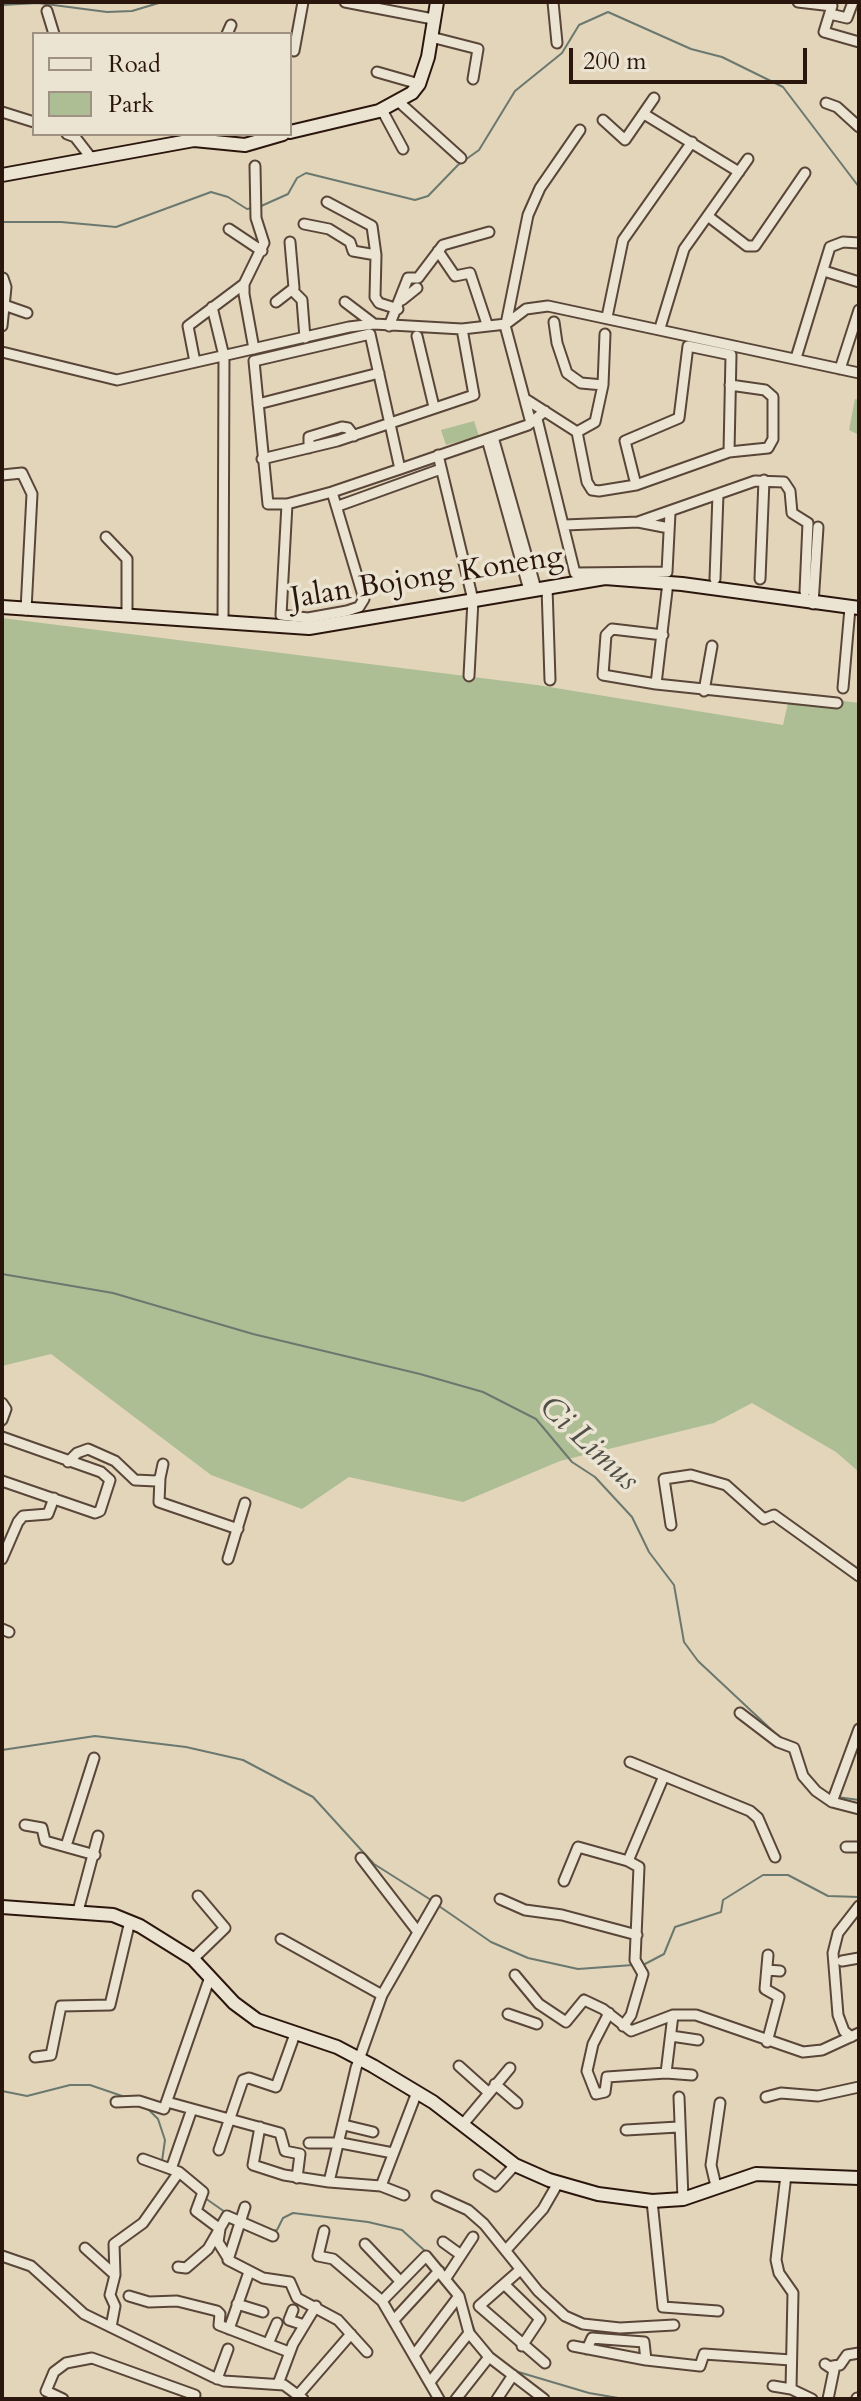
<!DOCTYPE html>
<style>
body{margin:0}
#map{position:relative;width:861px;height:2401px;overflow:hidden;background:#e2d5ba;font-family:Cardo,serif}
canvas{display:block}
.frame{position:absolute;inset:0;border:4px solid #2b160e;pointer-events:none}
.legend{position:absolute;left:32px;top:32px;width:260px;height:104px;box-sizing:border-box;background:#ece4d2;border:2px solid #9f9284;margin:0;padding:10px 14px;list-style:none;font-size:24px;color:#2b160e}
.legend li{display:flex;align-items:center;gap:16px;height:40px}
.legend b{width:40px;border:2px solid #9f9284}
.scale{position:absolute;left:569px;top:48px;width:238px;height:36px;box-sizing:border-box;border:4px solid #2b160e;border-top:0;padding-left:10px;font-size:24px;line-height:28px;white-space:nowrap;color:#2b160e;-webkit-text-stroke:6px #ece4d2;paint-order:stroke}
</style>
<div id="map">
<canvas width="861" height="2401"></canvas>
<div class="frame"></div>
<ul class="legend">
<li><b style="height:10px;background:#ece4d2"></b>Road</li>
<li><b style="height:22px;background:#aebe94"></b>Park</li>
</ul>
<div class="scale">200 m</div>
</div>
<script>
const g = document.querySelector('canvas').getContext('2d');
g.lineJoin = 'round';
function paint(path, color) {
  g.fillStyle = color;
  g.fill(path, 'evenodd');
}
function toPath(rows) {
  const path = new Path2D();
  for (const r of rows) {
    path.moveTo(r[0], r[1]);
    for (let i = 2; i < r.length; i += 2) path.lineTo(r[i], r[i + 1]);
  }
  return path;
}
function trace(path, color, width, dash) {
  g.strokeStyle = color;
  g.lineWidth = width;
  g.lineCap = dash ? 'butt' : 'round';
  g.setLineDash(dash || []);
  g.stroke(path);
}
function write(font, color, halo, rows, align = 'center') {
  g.font = font + ' Cardo,serif';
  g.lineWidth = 7;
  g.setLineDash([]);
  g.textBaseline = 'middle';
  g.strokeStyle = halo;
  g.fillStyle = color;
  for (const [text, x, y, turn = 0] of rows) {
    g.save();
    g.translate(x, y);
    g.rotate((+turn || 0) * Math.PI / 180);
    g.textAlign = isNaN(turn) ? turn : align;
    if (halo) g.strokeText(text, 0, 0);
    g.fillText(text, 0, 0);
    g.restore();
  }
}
const green = toPath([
 [855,399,859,400,859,435,849,430],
 [474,421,479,436,446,445,441,430],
 [2,618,537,685,783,725,790,694,859,703,859,1472,836,1452,752,1403,714,1423,560,1461,463,1502,349,1477,302,1509,211,1475,51,1354,2,1366]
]);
const stream = toPath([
 [2,5,38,3,107,12,132,11,162,2],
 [259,207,288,194,297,178,306,173,415,200,428,196,458,165,479,150,515,91,562,53,579,25,608,12,691,49,722,57,783,87,859,187],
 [2,222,61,222,116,227,211,192,228,197,247,209,253,208],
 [2,1274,113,1293,253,1334,420,1374,483,1392,536,1419,572,1462,595,1477,632,1517,649,1552,674,1585,684,1642,698,1661,776,1734],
 [2,1750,95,1736,186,1747,243,1760,313,1797,374,1864,431,1900],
 [837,1797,859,1800],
 [436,1904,491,1942,528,1958,578,1969,633,1965],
 [643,1965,664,1954,675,1927,721,1912,723,1900,763,1875,788,1875,828,1896,859,1897],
 [2,2091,27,2096,70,2085,90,2085,125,2097],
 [148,2109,158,2119,165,2140,162,2161],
 [205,2198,225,2212],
 [246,2219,259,2225],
 [272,2231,277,2230,283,2218,293,2213,368,2222,402,2230,446,2270],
 [464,2299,476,2335],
 [515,2371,589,2393,624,2399]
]);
const street = toPath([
 [345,2,433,19],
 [553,2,557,43],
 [798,2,832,6,824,32,859,42],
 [47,11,54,34],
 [830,14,847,18,853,2],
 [227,34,231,25],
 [431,37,478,49,473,79],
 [290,50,294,51,303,2],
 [377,72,419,84],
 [399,102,461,158],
 [826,103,837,107,859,127],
 [382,110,403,149],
 [2,112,34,122],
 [644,114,739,172],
 [603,120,625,140,654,98],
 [67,134,75,137,92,159],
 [327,202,372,226,376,255,375,297,379,303,398,309],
 [709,217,747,246,755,246,805,173],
 [304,224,329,229,350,242,353,251,376,255],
 [229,229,262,251],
 [438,251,455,276,470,273,487,324],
 [824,271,859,282],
 [292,290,302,300,305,338],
 [402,300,417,288],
 [276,302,294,288,290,242],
 [345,302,374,324],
 [4,305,27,313],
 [212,307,224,356,223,622],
 [607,317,623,240,692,142],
 [554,322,557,343,567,373,581,383,603,385,595,422,577,432],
 [506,324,528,215,540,188,580,130],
 [2,326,6,287,3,278],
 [389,326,408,278,418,278,443,245,489,232],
 [660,328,684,249,748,159],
 [506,329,531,423],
 [417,336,434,407],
 [254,349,244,294,244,284,264,243,256,218,255,166],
 [2,352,117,380,349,327,374,324,462,329,506,324,526,309,548,306,859,373],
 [796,358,830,247,843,242,859,243],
 [195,362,188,326,244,284],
 [840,369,859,310],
 [603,385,605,334],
 [527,400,577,432,587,482,592,490,599,491,636,485,729,452,768,448,773,439,773,397,765,390,730,385],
 [258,404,379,373],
 [537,419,575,573,667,572,670,513],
 [493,437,536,589],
 [487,439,529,590],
 [309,448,309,437,342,427,348,428,354,436],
 [438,455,473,600,469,676],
 [262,459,337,441,474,395,462,329],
 [400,469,370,334,254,361,268,504,287,504,332,492,400,469,528,425,545,411],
 [2,475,22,473,32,494,26,610],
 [636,485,625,441,679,418,688,346,731,355,729,452],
 [287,504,281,615,308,618,347,611,359,607,364,599,332,492],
 [341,505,441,469],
 [638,522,669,528],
 [565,525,638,522,755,481,784,482,790,491,792,513,808,523,805,592],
 [106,537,127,559,127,613],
 [715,579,718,494],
 [760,579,764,480],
 [668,582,656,684,837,703],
 [547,587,550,680],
 [813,604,818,527],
 [656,684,603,675,606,635,612,629,663,635],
 [843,688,850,608],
 [704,691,712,646],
 [2,1403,6,1409,2,1420],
 [2,1437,101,1472,110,1480,100,1511,95,1513,2,1481],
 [68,1462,77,1453,88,1449,115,1461,135,1480,156,1481,160,1478,163,1464],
 [160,1478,159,1502,238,1529],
 [671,1525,664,1479,691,1475,726,1485,764,1519,774,1515,859,1576],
 [2,1559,18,1522,23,1516,48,1514,54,1498],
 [228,1559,245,1503],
 [2,1629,9,1632],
 [740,1713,778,1742,794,1748,803,1776,816,1791,832,1802,859,1809],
 [630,1762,750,1811,758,1818,775,1857],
 [832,1802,859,1729],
 [25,1825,42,1828,45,1841,95,1855],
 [66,1846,94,1758],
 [846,1847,859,1847],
 [361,1858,418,1932],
 [564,1881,578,1847,628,1861],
 [500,1899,525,1910,562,1915,637,1935],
 [78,1911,98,1836],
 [281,1939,382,1995],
 [193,1959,225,1928,198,1896],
 [842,1961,859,1958],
 [767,1970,780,1971],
 [515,1975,539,2004,566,2022,584,2000,603,2009,631,2031,673,2015,696,2015,803,2052,822,2050,859,2033],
 [609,2013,593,2044,587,2071,596,2094,605,2092,607,2077,666,2073,692,2075],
 [508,2014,537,2024],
 [623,2026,631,2015,643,1974,635,1960,639,1867,628,1861,664,1776],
 [671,2036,698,2040],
 [851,2037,844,2031,838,2015,833,1953,838,1933,859,1906],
 [767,2042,779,1997,765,1989,768,1955],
 [35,2057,51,2055,61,2006,110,2005,130,1921],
 [459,2066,488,2092],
 [666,2073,673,2015],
 [495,2084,517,2103],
 [679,2097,683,2199],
 [766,2097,781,2093,818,2096,859,2087],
 [116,2102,139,2101,164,2109,210,1977],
 [167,2102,280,2133,285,2151,300,2154,297,2178],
 [464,2123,510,2068],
 [344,2125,373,2132],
 [260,2127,253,2165,284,2175,329,2182],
 [626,2130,678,2127],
 [309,2143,341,2143,393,2153],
 [219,2150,243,2080,249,2078,276,2087,295,2034],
 [143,2159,179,2172,203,2192,196,2211,220,2229,218,2242,228,2258],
 [171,2169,192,2109],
 [479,2175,496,2186,515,2165],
 [786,2175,776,2260,779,2273,793,2293,791,2389],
 [381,2186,417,2092],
 [716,2186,711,2165,720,2103],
 [404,2195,381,2186,329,2182,356,2068,382,1995,436,1901],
 [437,2196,468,2210,484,2224,538,2291,565,2316,583,2324,620,2328,674,2325],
 [652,2201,663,2307,718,2311],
 [245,2207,228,2260,263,2278,290,2282,297,2298,338,2320,367,2352],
 [324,2231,318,2256,333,2259,382,2301,439,2399],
 [443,2242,461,2255],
 [365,2244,400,2281],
 [85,2248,115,2275,110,2295,115,2306,111,2327],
 [506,2250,543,2209,558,2183],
 [2,2256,31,2266,84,2314,213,2377,224,2381,284,2385,303,2399],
 [178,2267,186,2268,208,2249,227,2216,273,2236],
 [520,2270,479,2306,545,2363],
 [115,2275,114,2244,143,2223,179,2172],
 [446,2278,473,2237],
 [505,2285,540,2319,522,2346],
 [129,2296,149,2302,177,2301,217,2311,220,2314,219,2325,289,2352],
 [382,2301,426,2256,459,2296,469,2333,489,2357,544,2399],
 [237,2304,263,2312],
 [293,2310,289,2320,304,2325],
 [394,2320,439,2271],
 [229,2329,249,2272],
 [268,2344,277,2323],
 [573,2346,646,2360],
 [587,2349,592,2338,604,2339,644,2342,646,2360,700,2366,704,2354,791,2360],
 [415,2354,459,2296],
 [825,2364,834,2370,828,2399],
 [833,2366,840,2365,847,2355,859,2353],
 [217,2379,228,2349],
 [430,2382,469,2333],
 [278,2384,293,2344,316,2306],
 [773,2386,791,2389,812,2399],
 [299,2394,351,2334],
 [63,2399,46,2391,54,2372,66,2363,92,2358,195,2395],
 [456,2399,489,2357],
 [497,2399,513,2375],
 [857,2399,857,2398]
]);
const secondary = toPath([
 [290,132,379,111,412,93,419,84,428,57,437,2],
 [2,175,194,140,245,145,283,134],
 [2,607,309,628,605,578,682,584,859,608],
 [2,1907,113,1915,140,1926,193,1959,234,2003,257,2020,337,2047,373,2066,433,2102,515,2165,549,2180,598,2194,652,2201,683,2199,756,2174,859,2178]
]);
const streetNames = [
 ["Jalan Bojong Koneng",427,579,-9]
];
const waterNames = [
 ["Ci Limus",588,1445,43]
];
paint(green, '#aebe94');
trace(stream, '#6b786f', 2);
trace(street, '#594639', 13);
trace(secondary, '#2b160e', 16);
trace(street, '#ece4d2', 9);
trace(secondary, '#ece4d2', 12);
write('30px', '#2b160e', '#ece4d2', streetNames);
write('italic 32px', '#504f47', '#ece4d2', waterNames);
</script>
